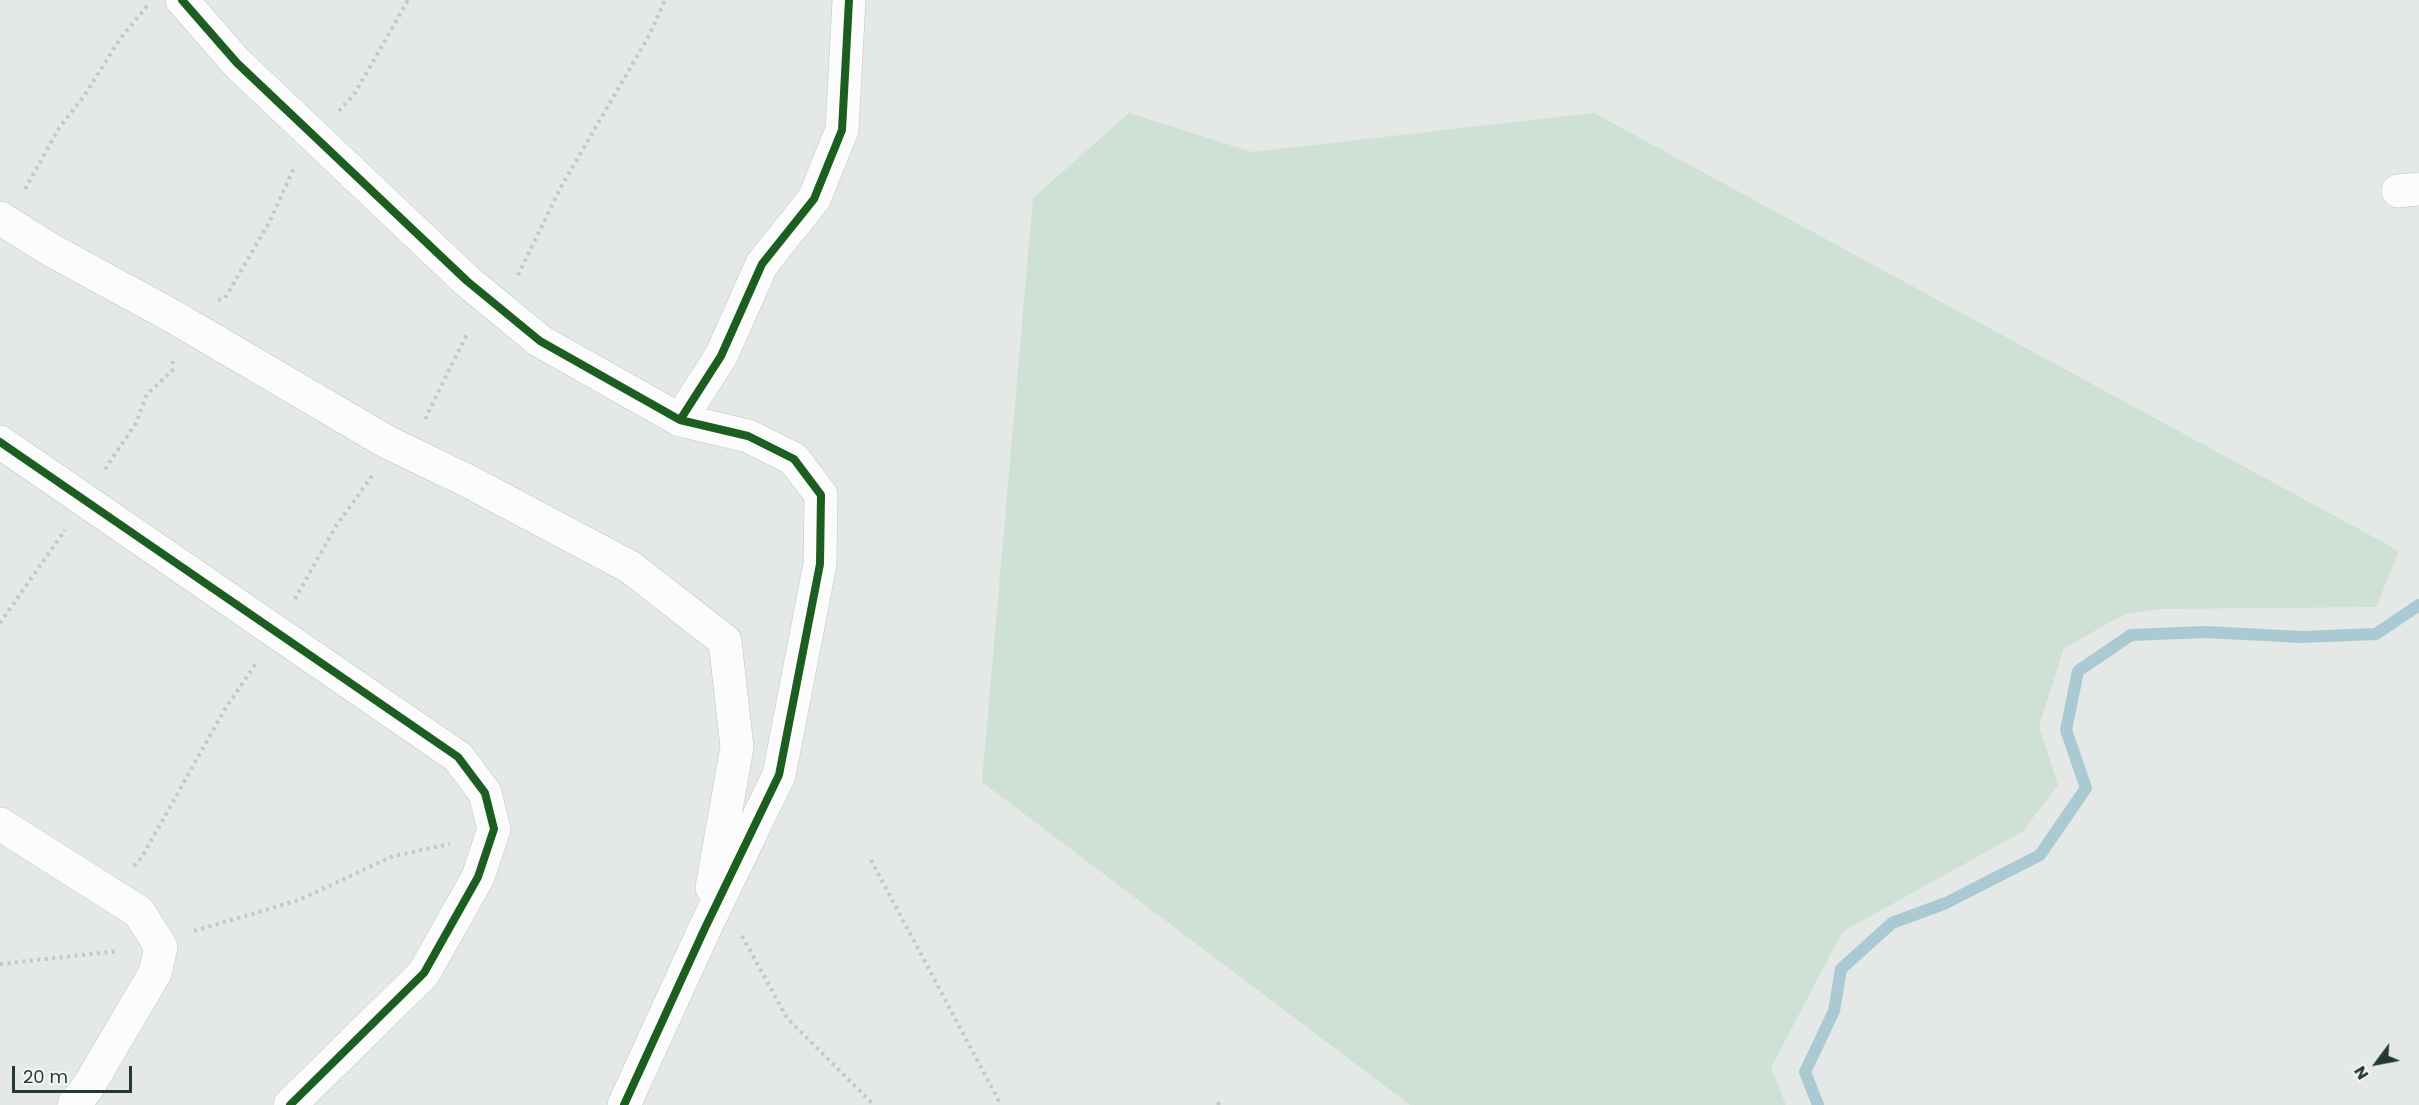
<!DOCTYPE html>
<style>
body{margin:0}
#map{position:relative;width:2419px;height:1105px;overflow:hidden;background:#e4e8e6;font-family:Poppins,sans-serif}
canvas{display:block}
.north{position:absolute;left:2347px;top:1033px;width:60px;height:60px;-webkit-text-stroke:4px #f2f7f5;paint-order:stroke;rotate:238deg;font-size:16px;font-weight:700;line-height:24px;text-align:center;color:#243934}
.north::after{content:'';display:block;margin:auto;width:21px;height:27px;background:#243934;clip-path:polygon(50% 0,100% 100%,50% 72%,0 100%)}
.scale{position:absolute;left:12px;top:1066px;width:120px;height:27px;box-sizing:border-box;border:3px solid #243934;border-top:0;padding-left:8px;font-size:18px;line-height:21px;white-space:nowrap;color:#243934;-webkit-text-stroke:4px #f2f7f5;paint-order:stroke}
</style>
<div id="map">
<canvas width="2419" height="1105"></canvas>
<div class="north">N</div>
<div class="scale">20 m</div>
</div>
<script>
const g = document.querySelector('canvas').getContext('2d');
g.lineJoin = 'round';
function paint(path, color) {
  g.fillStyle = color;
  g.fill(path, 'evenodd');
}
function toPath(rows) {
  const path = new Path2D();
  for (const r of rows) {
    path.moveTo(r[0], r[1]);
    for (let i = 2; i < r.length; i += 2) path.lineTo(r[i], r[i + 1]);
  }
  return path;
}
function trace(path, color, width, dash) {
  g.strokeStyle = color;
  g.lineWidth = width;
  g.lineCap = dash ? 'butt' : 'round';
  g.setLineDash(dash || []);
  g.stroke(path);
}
const green = toPath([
 [1129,113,1252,152,1594,113,2399,551,2376,607,2159,609,2125,614,2064,648,2039,726,2058,785,2022,832,1842,932,1771,1068,1786,1105,1410,1105,982,782,1033,198]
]);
const stream = toPath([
 [1818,1105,1805,1072,1834,1011,1841,969,1892,923,1946,903,2040,855,2086,788,2066,730,2078,671,2131,635,2205,632,2302,637,2376,634,2419,605]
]);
const path = toPath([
 [339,111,355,93,408,0],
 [25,189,59,128,84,96,120,39,147,6],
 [518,275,562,185,650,34,665,0],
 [218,300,225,298,269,223,294,168],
 [425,419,468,332],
 [105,469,136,423,147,394,172,371,173,360],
 [295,599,336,526,372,476],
 [0,623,65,530],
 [871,860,1001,1105],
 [134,866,142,857,225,709,257,662],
 [194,931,299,900,393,856,450,844],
 [742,936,787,1018,874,1105],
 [0,964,119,951],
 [1218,1105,1220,1098]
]);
const minor = toPath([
 [182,0,237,63,467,281,540,341,680,420,748,436,794,459,821,495,820,564,779,775,705,928,624,1105],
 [2398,191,2419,189],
 [0,218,51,250,174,317,387,442,468,481,630,567,725,641,737,747,712,888],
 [680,420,721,356,762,264,814,199,842,130,849,0],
 [0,442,458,757,485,793,494,829,478,877,424,973,290,1105],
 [0,824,139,912,161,947,155,973,88,1087,74,1105]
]);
const cycleway = toPath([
 [182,0,237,63,467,281,540,341,680,420,748,436,794,459,821,495,820,564,779,775,705,928,624,1105],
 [680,420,721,356,762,264,814,199,842,130,849,0],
 [0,442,458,757,485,793,494,829,478,877,424,973,290,1105]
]);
paint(green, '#cfe0d4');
trace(stream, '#a9cad2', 12);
trace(minor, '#c1c5c3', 34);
trace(path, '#c1c8c5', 4, [3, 4.5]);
trace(minor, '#fbfcfb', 33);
trace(cycleway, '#1b5e20', 8);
</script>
